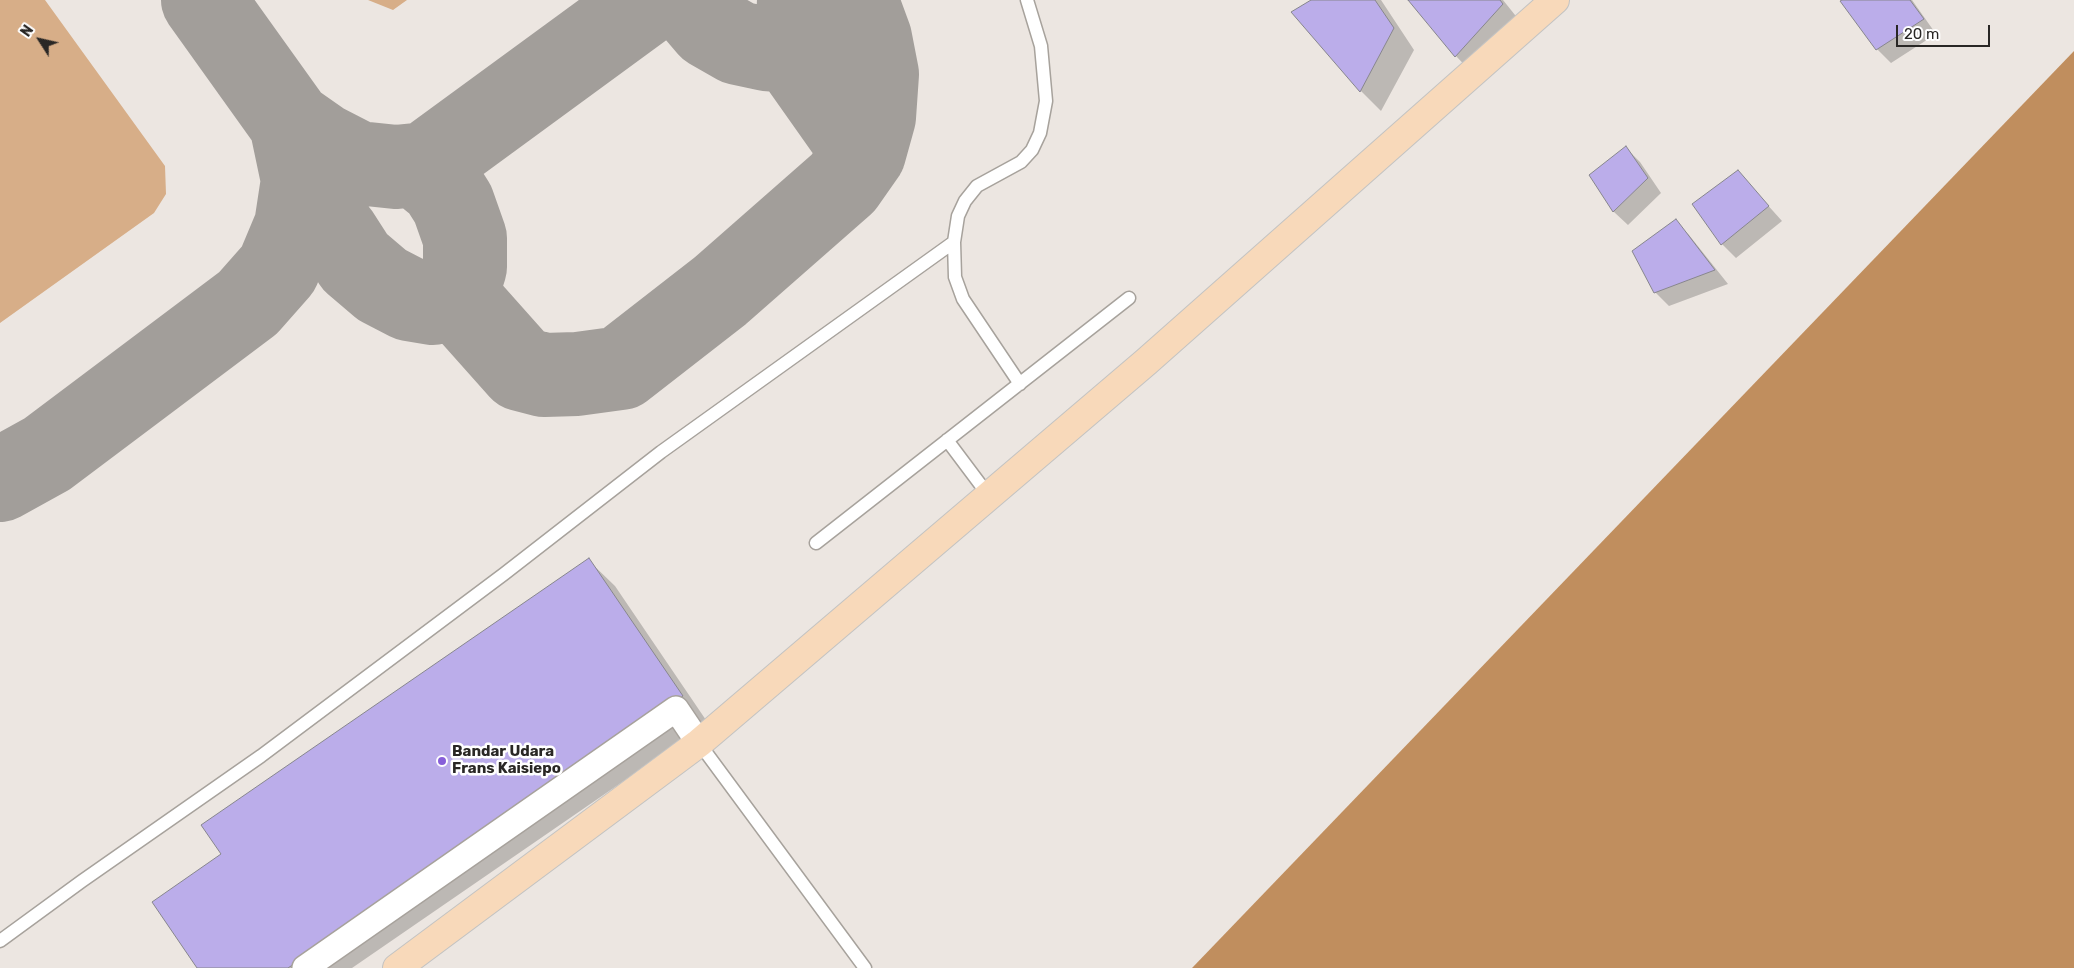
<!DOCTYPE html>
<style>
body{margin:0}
#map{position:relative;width:2074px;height:968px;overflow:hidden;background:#ece6e1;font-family:Rubik,sans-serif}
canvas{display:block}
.north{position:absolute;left:15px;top:15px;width:50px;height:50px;-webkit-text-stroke:4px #fff;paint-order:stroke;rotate:305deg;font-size:14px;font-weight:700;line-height:20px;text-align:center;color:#292725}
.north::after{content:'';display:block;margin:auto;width:18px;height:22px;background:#292725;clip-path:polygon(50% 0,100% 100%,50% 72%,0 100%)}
.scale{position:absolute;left:1896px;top:25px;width:94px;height:22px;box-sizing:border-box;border:2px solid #292725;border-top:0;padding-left:6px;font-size:15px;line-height:18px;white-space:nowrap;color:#292725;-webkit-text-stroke:4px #fff;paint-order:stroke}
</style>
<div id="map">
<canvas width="2074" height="968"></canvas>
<div class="north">N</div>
<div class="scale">20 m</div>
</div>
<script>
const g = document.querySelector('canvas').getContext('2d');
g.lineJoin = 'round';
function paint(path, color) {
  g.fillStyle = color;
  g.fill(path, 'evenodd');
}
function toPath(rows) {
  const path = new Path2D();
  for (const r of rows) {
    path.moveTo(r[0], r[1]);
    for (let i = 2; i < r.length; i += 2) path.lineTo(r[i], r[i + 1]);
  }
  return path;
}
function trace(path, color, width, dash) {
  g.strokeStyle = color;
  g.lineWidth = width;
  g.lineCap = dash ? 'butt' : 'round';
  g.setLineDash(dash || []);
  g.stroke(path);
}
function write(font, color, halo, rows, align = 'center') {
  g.font = font + ' Rubik,sans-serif';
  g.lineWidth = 5;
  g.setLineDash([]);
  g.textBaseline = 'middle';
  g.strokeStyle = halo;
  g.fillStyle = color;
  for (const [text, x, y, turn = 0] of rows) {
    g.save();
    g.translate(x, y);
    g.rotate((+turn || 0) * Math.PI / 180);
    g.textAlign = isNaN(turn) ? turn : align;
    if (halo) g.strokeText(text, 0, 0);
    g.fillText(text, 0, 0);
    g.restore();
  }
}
const green = toPath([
 [0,0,45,0,165,166,166,194,154,213,0,323],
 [368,0,407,0,393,10]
]);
const water = toPath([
 [2074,51,2074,968,1192,968]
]);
const shadow = toPath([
 [1313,0,1381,0,1414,50,1381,111,1361,91,1293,13],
 [1410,0,1503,0,1523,25,1476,77,1456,56],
 [1844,0,1912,0,1936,34,1891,63,1877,49],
 [1626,148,1640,162,1661,193,1628,225,1614,212,1591,175],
 [1738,172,1782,221,1736,258,1722,244,1694,204],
 [1675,221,1689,235,1728,284,1669,306,1655,292],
 [588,560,615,586,708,723,352,968,199,968]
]);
const taxiway = toPath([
 [203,0,291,123,321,144,358,163,396,167,426,164,650,0],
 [687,0,710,27,738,43,766,49,792,51],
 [799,0,798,22,792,51,864,153],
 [420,168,441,185,453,204,465,238,465,267,456,296,521,369,544,375,577,374,621,368,720,291,843,183,864,153,874,117,877,74,870,38,856,0],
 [337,234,355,262,382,285,409,299,433,303,456,296],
 [0,480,47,454,248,303,278,269,296,226,303,180,291,123]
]);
const building = toPath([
 [1311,0,1375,0,1394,28,1360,92,1291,12,1311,0],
 [1408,0,1500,0,1503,4,1455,57,1408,0],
 [1842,0,1910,0,1924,19,1876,50,1840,1,1842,0],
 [1626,146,1648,178,1613,212,1589,175,1626,146],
 [1738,170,1769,206,1721,245,1692,204,1738,170],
 [1676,219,1715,270,1654,293,1632,251,1676,219],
 [589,558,683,696,288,968,197,968,152,902,221,854,201,825,589,558]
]);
const service = toPath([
 [1020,384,963,299,955,277,954,242,958,216,965,201,977,186,1021,162,1032,150,1040,133,1046,101,1041,46,1027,0],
 [947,440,989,496],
 [816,543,1129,298],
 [699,743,865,968],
 [0,941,82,881,261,756,504,574,661,452,954,242]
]);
const minor = toPath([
 [305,968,676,709,699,743]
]);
const primary = toPath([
 [397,968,699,743,1146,362,1555,0]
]);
const markers = [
 [442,761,5,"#875fd9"]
];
const poiNames = [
 ["Bandar Udara",452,752],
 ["Frans Kaisiepo",452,769]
];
paint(green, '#d7ae88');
paint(water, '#c08e5e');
paint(shadow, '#0003');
trace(taxiway, '#a29e9a', 84);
paint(building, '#bbadea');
trace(building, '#87868d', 1);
trace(service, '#a7a29c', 15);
trace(minor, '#a7a29c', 28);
trace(primary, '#c3c3c2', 30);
trace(service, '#fff', 12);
trace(minor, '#fff', 25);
trace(primary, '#f8d9ba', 28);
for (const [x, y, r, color] of markers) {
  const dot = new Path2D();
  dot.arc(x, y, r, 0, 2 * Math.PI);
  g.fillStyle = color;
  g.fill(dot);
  trace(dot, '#fff', 2);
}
write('bold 15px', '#292725', '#fff', poiNames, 'left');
</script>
